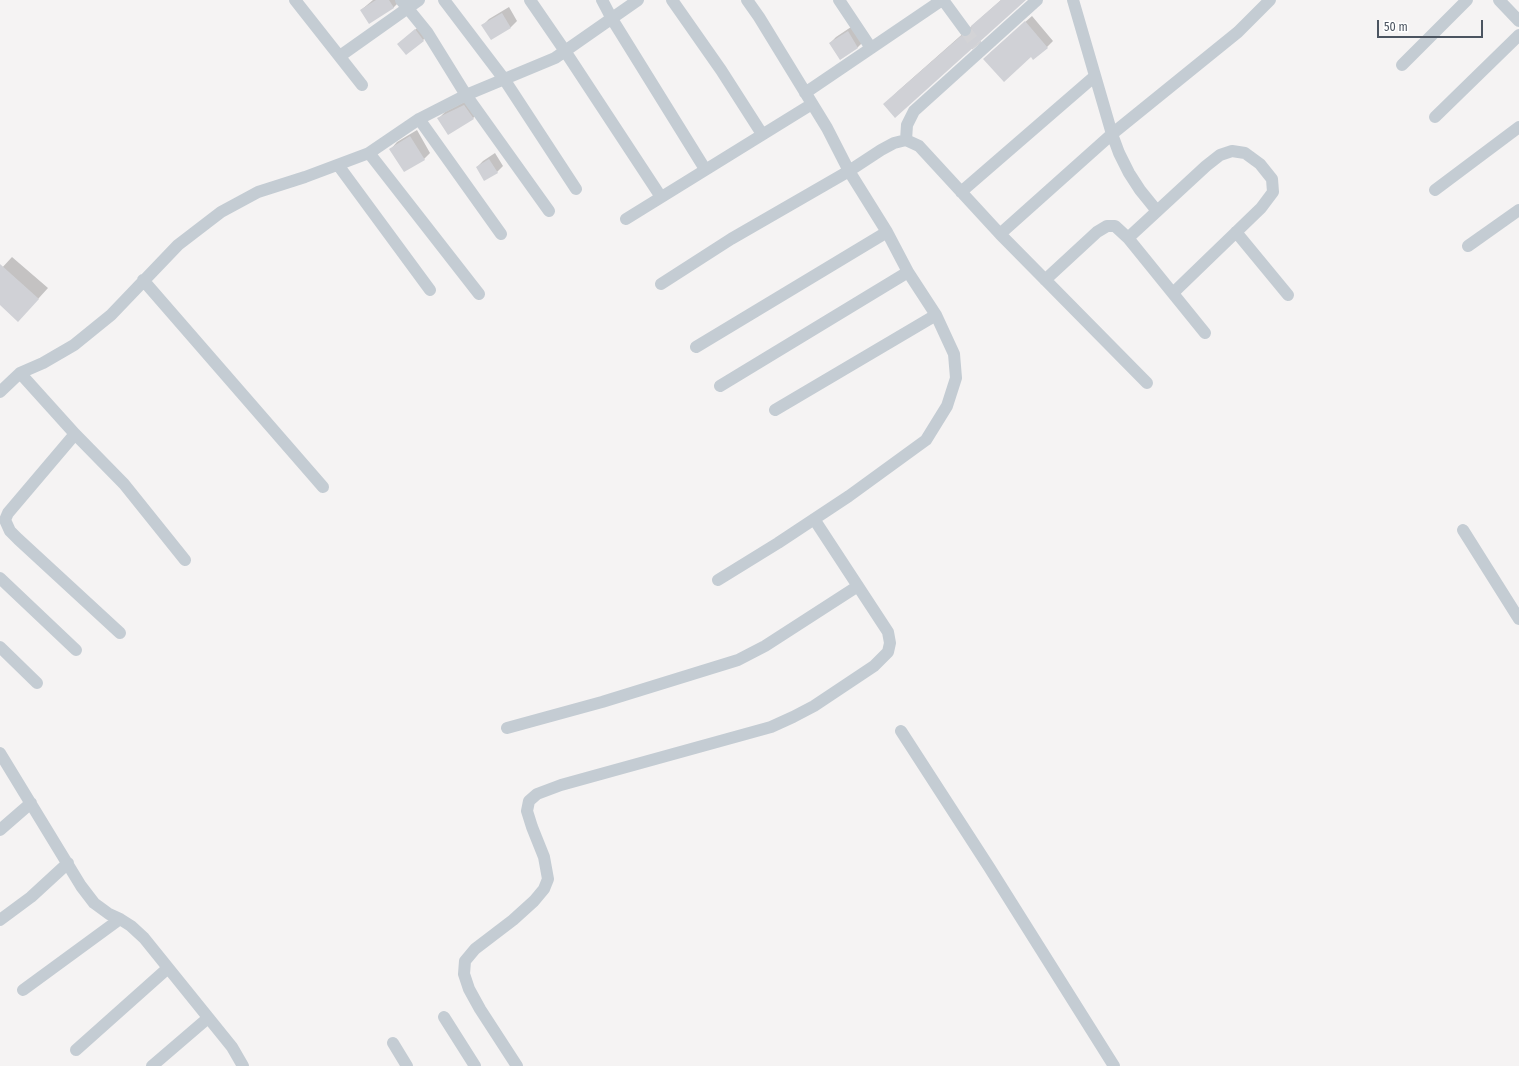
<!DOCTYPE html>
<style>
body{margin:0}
#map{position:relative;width:1519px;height:1066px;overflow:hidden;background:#f5f3f3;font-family:"Fira Sans Condensed",sans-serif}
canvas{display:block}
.scale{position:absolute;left:1377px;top:20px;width:106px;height:18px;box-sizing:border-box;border:2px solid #4b5460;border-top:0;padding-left:5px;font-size:12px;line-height:14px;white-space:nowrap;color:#4b5460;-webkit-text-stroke:3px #fff;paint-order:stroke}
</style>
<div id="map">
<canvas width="1519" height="1066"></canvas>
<div class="scale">50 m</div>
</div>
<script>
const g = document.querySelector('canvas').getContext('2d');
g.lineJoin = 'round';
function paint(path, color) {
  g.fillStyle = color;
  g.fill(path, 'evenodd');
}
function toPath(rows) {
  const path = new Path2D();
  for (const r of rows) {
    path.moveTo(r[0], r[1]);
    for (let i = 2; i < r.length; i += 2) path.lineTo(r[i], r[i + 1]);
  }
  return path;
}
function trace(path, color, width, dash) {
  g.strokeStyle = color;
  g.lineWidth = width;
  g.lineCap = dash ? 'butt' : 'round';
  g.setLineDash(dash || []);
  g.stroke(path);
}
const shadow = toPath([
 [373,0,399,0,400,1,393,8,361,10],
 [1001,0,1025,0,885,104,898,91],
 [509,7,517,21,511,27,491,39,483,25,489,19],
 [1032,16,1053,41,1047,47,1031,55,990,53],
 [422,24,429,34,423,40,398,44],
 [854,25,864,41,858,47,840,59,830,43,836,37],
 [470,99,480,112,473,118,439,118,445,112],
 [417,130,430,153,424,159,391,149,397,142],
 [495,153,503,166,497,172,477,167,483,161],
 [12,257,48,288,28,310,0,304,0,270]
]);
const building = toPath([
 [376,0,389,0,394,8,369,24,360,10],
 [1001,0,1026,0,895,118,883,104,961,36,965,37,970,36,972,33,971,26],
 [502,13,511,28,491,40,481,25],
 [1025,21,1048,48,1033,60,1031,57,1004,82,983,59],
 [415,29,424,41,406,55,397,44],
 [848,31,858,48,840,60,829,43],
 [464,105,474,119,448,135,437,118],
 [410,136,425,160,404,172,389,149],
 [489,159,498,173,484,181,476,167],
 [0,264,39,299,18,322,0,305]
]);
const minorTunnel = toPath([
 [965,30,977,46]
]);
const minor = toPath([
 [295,0,362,85],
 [401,0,427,32,466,95,549,211],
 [444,0,504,79,576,189],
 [530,0,565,51,661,197],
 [602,0,612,19,705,169],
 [672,0,721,70,762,134],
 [839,0,871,48],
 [943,0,965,30],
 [1073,0,1112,134,1119,153,1129,173,1140,190,1157,211],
 [1499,0,1519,21],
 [340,56,419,0],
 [1402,65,1467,0],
 [805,93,942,0],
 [1435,117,1519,35],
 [419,119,501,234],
 [906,140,907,125,914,111,1037,0],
 [369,153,479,294],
 [338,165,430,290],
 [1435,190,1519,127],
 [961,192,1095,76],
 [626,219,812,104],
 [1236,232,1288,295],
 [1000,234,1112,134,1238,32,1270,0],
 [1128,238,1206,166,1220,155,1232,151,1245,153,1260,164,1272,179,1273,192,1261,208,1173,293],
 [1468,246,1519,210],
 [143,280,323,487],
 [1045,280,1097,232,1107,226,1115,226,1128,238,1205,333],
 [661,284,731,239,849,171,881,150,894,143,906,140,919,146,1000,234,1147,383],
 [696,347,887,232],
 [20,373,75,434,124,484,185,560],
 [720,386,908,272],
 [0,392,20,373,43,363,74,345,111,315,178,245,221,212,258,192,305,177,369,153,419,119,466,95,555,58,638,0],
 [775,410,936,315],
 [75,434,8,513,5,520,10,531,18,539,120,633],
 [1463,530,1519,619],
 [0,578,76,650],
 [718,580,778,543,849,496,926,440,947,406,956,378,954,354,936,315,908,272,887,232,849,171,827,128,759,17,747,0],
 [0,647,37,683],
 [507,728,602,702,738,660,765,646,858,586],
 [901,731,989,867,1114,1066],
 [0,753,81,886,94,903,109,914,120,919,131,926,144,938,232,1047,243,1066],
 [0,830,31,803],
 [0,920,31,897,68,863],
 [23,990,120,919],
 [444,1017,475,1066],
 [393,1043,407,1066],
 [76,1050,168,968],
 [152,1066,208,1018],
 [517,1066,480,1009,469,989,464,974,465,961,475,949,513,920,534,901,544,889,548,879,544,857,532,827,527,811,529,801,537,794,561,785,771,727,793,717,814,706,874,666,888,652,890,643,888,632,814,519]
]);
paint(shadow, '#0003');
paint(building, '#d0d1d6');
trace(minorTunnel, '#d3d3d6', 12, [12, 6]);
trace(minor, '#c4ccd3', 12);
</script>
